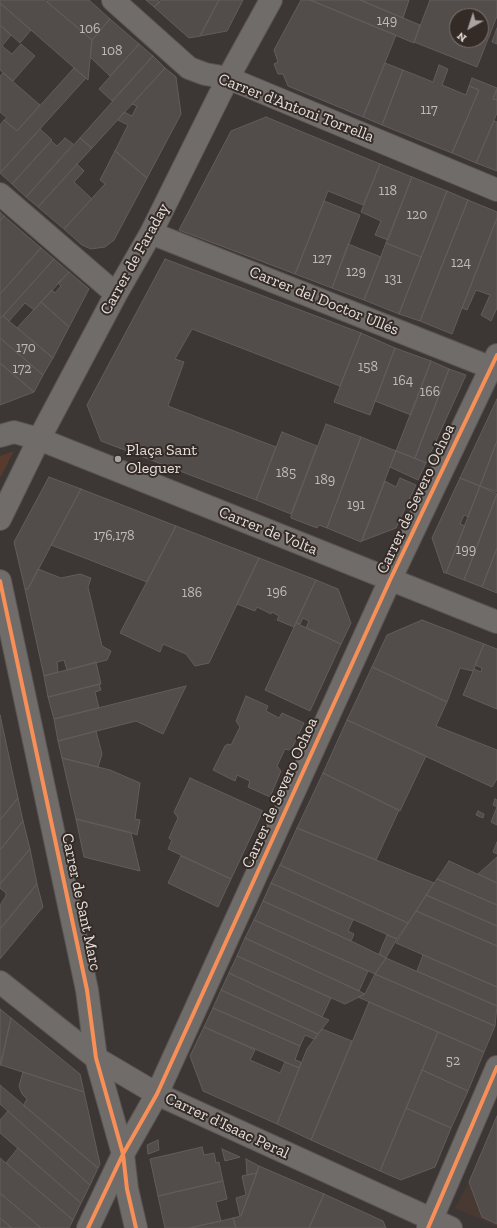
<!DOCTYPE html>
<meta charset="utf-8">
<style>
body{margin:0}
#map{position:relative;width:497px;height:1228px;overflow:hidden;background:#3c3634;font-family:"Zilla Slab",serif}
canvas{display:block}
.north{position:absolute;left:449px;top:8px;width:40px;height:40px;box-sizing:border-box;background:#352b26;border:1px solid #7b736e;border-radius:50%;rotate:219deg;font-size:11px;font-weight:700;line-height:16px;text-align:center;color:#e4dedb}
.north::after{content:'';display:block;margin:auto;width:14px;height:18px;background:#a9a3a1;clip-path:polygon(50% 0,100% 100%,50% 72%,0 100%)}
</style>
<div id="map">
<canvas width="497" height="1228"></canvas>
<div class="north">N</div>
</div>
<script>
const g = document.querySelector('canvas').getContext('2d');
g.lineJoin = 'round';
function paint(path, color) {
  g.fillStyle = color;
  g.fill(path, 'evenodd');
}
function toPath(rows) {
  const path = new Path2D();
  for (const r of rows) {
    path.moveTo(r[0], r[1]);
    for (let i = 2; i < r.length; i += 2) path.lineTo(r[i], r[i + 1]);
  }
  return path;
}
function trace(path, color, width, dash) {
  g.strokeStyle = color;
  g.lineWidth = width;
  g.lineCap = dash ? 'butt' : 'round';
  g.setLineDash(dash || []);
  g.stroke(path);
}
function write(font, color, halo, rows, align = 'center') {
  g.font = font + ' "Zilla Slab",serif';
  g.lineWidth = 4;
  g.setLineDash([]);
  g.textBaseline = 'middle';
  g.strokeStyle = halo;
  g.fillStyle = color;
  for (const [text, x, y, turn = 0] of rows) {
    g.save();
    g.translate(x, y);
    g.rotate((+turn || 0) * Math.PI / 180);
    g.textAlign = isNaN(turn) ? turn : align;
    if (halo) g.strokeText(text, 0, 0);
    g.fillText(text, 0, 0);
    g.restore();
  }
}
const built = toPath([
 [497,1116,497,1227,455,1208,469,1182]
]);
const green = toPath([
 [14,451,0,478,0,456]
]);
const building = toPath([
 [0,0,45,0,92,40,88,80,0,3,0,0],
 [48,0,89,0,110,19,92,40,47,2,48,0],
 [146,0,158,0,160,2,154,7,146,0],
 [161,0,219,0,200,36,189,38,154,7,161,0],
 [219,0,243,0,227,31,200,36,219,0],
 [301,0,310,0,396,35,363,117,288,86,283,74,278,74,274,64,278,62,274,50,301,0],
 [310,0,360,0,420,25,414,43,310,0],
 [360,0,409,0,403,18,360,0],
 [430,0,497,0,497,16,477,67,414,42,430,0],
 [457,16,481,16,481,40,457,40,457,16],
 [0,3,31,30,20,43,0,25,0,3],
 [110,19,139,44,110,76,90,57,92,40,110,19],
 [0,25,11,35,2,46,12,54,21,44,35,56,13,81,0,70,0,25],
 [497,28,497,44,492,42,497,28],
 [139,44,153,56,112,101,99,89,139,44],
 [153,56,165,68,92,148,80,138,153,56],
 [385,63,403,70,382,125,363,117,385,63],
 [439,65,448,69,442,85,466,95,469,86,479,90,452,153,382,125,403,70,433,82,439,65],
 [74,68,86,78,0,173,0,125,4,120,17,131,74,68],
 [165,68,176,77,181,114,147,178,115,151,128,125,118,120,124,112,132,116,137,106,132,104,165,68],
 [3,73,40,105,17,131,4,120,7,118,0,112,0,76,3,73],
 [472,78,497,88,493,99,497,100,497,113,476,163,452,153,479,90,469,86,472,78],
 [497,90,497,100,493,99,497,90],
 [266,117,380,164,363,205,328,191,295,274,179,230,231,131,266,117],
 [494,121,497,122,497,171,476,163,494,121],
 [40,129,52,140,12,184,0,173,40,129],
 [65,138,73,144,26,197,12,184,51,141,57,146,65,138],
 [80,138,92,148,38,207,26,197,80,138],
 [115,151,147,178,114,240,105,247,91,249,82,245,64,229,105,184,100,180,115,151],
 [77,164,84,171,74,182,92,199,64,229,38,207,77,164],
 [380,164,412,177,388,240,375,235,381,221,361,212,380,164],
 [412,177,447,191,421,257,386,243,412,177],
 [447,191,468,200,420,321,399,314,447,191],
 [468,200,497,212,497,218,452,334,420,321,468,200],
 [324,201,360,215,332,288,295,274,324,201],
 [0,212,4,216,0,221,0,212],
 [4,216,41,248,0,294,0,221,4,216],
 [497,218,497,308,491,321,481,315,490,295,476,290,467,310,462,308,497,218],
 [386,243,421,257,399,314,364,300,386,243],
 [348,244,381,257,364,300,332,288,348,244],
 [41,248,54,259,0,319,0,294,41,248],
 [54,259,69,272,34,310,25,303,9,321,3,316,54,259],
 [165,259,361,333,340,386,192,329,175,359,184,362,168,406,276,447,256,500,101,441,87,405,165,259],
 [69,272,89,289,69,327,41,302,52,290,55,293,61,286,58,283,69,272],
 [41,302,69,327,53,358,17,328,41,302],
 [3,316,53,358,43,375,0,338,0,319,3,316],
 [361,333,395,348,370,415,334,402,361,333],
 [0,338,43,375,34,392,0,363,0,338],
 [395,348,431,361,411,415,375,401,395,348],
 [431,361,449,369,415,458,396,451,431,361],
 [0,363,34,392,0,405,0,363],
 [449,369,466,375,426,463,415,458,449,369],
 [497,399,497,441,480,486,460,478,497,399],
 [326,424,361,437,327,528,319,525,317,528,291,518,291,516,326,424],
 [282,432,317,446,291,514,256,500,282,432],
 [361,437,396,451,361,542,327,528,361,437],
 [497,441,497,492,480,486,497,441],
 [396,451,426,463,418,480,390,467,396,451],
 [49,477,81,489,28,589,25,589,14,542,49,477],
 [400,478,416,485,396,528,362,541,385,481,396,487,400,478],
 [460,478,480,486,468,517,464,515,460,524,465,526,446,573,444,573,432,538,460,478],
 [480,486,497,494,464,580,446,573,480,486],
 [81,489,176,526,147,582,51,545,81,489],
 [497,494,497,548,482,587,464,580,497,494],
 [176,526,259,558,209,663,195,666,186,654,163,644,160,652,120,633,176,526],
 [497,548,497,593,482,587,497,548],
 [259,558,316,580,294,627,277,620,279,616,272,612,271,614,257,607,255,611,237,604,259,558],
 [38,569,61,578,80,574,91,578,88,587,102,646,111,651,107,660,67,670,64,660,57,662,58,672,44,676,25,589,28,589,38,569],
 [316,580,338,589,351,623,341,644,306,628,309,621,303,618,300,624,296,623,316,580],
 [422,620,484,644,473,671,460,668,447,702,372,667,387,635,422,620],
 [296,623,341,644,310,711,265,690,296,623],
 [484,644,497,649,497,709,463,695,474,669,481,672,482,668,475,665,484,644],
 [96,662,101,684,48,697,44,676,96,662],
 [372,667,447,702,436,726,497,750,497,779,492,787,347,720,372,667],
 [99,684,101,690,95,692,99,708,54,719,48,697,99,684],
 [186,686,163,734,136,721,58,741,54,719,186,686],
 [246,696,268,706,266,711,279,718,282,713,304,723,292,748,289,750,285,749,277,766,281,771,270,797,248,787,250,781,237,775,235,781,213,770,225,746,228,744,231,745,240,727,236,721,246,696],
 [0,715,18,798,0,820,0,715],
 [347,720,426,756,400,811,323,773,347,720],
 [96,731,102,754,98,767,62,758,58,741,96,731],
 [62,758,110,770,140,783,135,819,140,820,137,835,129,832,76,819,62,758],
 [323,773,399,810,376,860,297,828,323,773],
 [190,778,263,811,231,879,168,849,172,840,169,838,178,818,174,812,190,778],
 [18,798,23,821,0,850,0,820,18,798],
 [495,799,497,800,497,825,491,822,497,807,493,805,495,799],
 [478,811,484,814,483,818,476,815,478,811],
 [76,819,131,833,140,871,84,857,76,819],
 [23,821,30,849,0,884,0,850,23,821],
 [297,828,376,860,434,883,408,923,280,865,297,828],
 [497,842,497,854,493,852,497,842],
 [30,849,37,884,0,929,0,905,6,896,6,893,0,888,0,884,30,849],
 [181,856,231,879,218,907,168,883,181,856],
 [497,857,497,883,478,874,497,857],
 [449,861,497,883,497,905,437,879,449,861],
 [280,865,408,923,397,939,271,883,280,865],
 [437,879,497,905,497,926,426,895,437,879],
 [271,883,353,920,348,931,354,934,351,941,263,901,271,883],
 [37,884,43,907,0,959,0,929,37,884],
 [426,895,497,926,497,946,416,911,426,895],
 [263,901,351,941,386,958,375,974,254,920,263,901],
 [416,911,497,946,497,987,396,943,416,911],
 [254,920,368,971,359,991,245,938,254,920],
 [387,935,397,939,386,958,379,954,387,935],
 [245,938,359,991,365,994,345,1004,237,956,245,938],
 [423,955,497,987,497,1006,417,971,423,955],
 [237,956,331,998,322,1017,229,973,237,956],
 [386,958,497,1006,495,1026,375,974,386,958],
 [229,973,322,1017,329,1020,318,1034,221,990,229,973],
 [375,974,495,1026,484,1052,358,997,365,994,375,974],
 [221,990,318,1034,314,1039,305,1035,300,1046,213,1008,221,990],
 [369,1002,438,1032,380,1171,311,1140,369,1002],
 [213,1008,300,1046,295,1060,301,1062,299,1068,204,1027,213,1008],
 [0,1009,11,1018,0,1066,0,1009],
 [11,1018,80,1074,84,1092,1,1065,11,1018],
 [204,1027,255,1050,250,1060,280,1073,285,1062,299,1068,277,1124,203,1091,190,1056,204,1027],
 [322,1029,352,1041,311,1140,277,1124,307,1049,322,1029],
 [438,1032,484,1052,468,1091,422,1070,438,1032],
 [422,1070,468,1091,451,1128,406,1108,422,1070],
 [23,1072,84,1092,100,1164,98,1168,24,1106,24,1104,27,1099,22,1094,19,1086,23,1072],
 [0,1085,98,1168,90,1185,0,1104,0,1085],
 [406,1108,451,1128,435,1167,401,1180,380,1171,406,1108],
 [8,1111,90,1185,81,1203,0,1133,0,1120,8,1111],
 [497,1116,497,1224,482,1217,469,1182,497,1116],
 [158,1140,159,1150,148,1154,147,1145,158,1140],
 [202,1147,204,1155,214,1153,216,1163,219,1162,223,1181,158,1196,150,1159,202,1147],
 [18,1148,81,1203,73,1220,6,1163,18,1148],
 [222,1149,240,1157,225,1161,222,1149],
 [0,1158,73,1220,69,1228,41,1228,0,1193,0,1158],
 [246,1159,259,1166,257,1173,247,1175,246,1159],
 [259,1166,324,1194,309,1228,236,1228,233,1218,241,1216,259,1166],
 [257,1173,241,1216,240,1216,236,1198,246,1195,242,1176,257,1173],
 [223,1181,227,1199,216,1202,221,1221,189,1228,165,1228,158,1196,223,1181],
 [0,1193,41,1228,12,1228,0,1218,0,1193],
 [324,1194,383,1221,386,1228,309,1228,324,1194],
 [0,1218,12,1228,0,1228,0,1218],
 [233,1218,236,1228,189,1228,221,1221,233,1218]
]);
const minor = toPath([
 [113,0,189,68,205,74,228,78,497,190],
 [0,194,116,294],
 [151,233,497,370],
 [0,436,14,432,39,439,497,622],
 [0,519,39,439,116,294,151,233,228,78,271,0],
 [0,581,87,990,96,1058,123,1154,127,1189,136,1228],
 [0,982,96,1058,157,1094,451,1228],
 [88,1228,123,1154,157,1094,390,580,497,355],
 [428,1228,497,1067]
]);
const cycleway = toPath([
 [0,581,87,990,96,1058,123,1154,127,1189,136,1228],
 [88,1228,123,1154,157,1094,390,580,497,355],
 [428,1228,497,1067]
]);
const markers = [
 [118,459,4,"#a9a3a1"]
];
const numberNames = [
 ["149",387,21],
 ["106",90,29],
 ["108",112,51],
 ["117",429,110],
 ["118",388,191],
 ["120",417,215],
 ["127",322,259],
 ["124",461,263],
 ["129",356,272],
 ["131",393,279],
 ["170",26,348],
 ["158",368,367],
 ["172",22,369],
 ["164",403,381],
 ["166",430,392],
 ["185",286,473],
 ["189",325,480],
 ["191",356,505],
 ["176,178",114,536],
 ["199",466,550],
 ["196",277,592],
 ["186",192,593],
 ["52",453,1061]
];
const streetNames = [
 ["Carrer d'Antoni Torrella",296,108,21],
 ["Carrer de Faraday",135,259,-61],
 ["Carrer del Doctor Ullés",324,301,22],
 ["Carrer de Severo Ochoa",416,499,-65],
 ["Carrer de Volta",268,531,22],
 ["Carrer de Severo Ochoa",280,793,-66],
 ["Carrer de Sant Marc",81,902,78],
 ["Carrer d'Isaac Peral",227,1126,25]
];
const poiNames = [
 ["Plaça Sant",126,450],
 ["Oleguer",126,468]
];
paint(built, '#483932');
paint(green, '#593b2d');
paint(building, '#524d4b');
trace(building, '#625d5c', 1);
trace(minor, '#595452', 24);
trace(minor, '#706c6a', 22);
trace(cycleway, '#f78f57', 4);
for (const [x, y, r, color] of markers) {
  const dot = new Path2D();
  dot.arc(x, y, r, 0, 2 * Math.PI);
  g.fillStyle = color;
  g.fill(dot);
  trace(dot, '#352b26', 1.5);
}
write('14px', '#c0bab7', null, numberNames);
write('16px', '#e4dedb', '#352b26', streetNames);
write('16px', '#e4dedb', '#352b26', poiNames, 'left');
</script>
